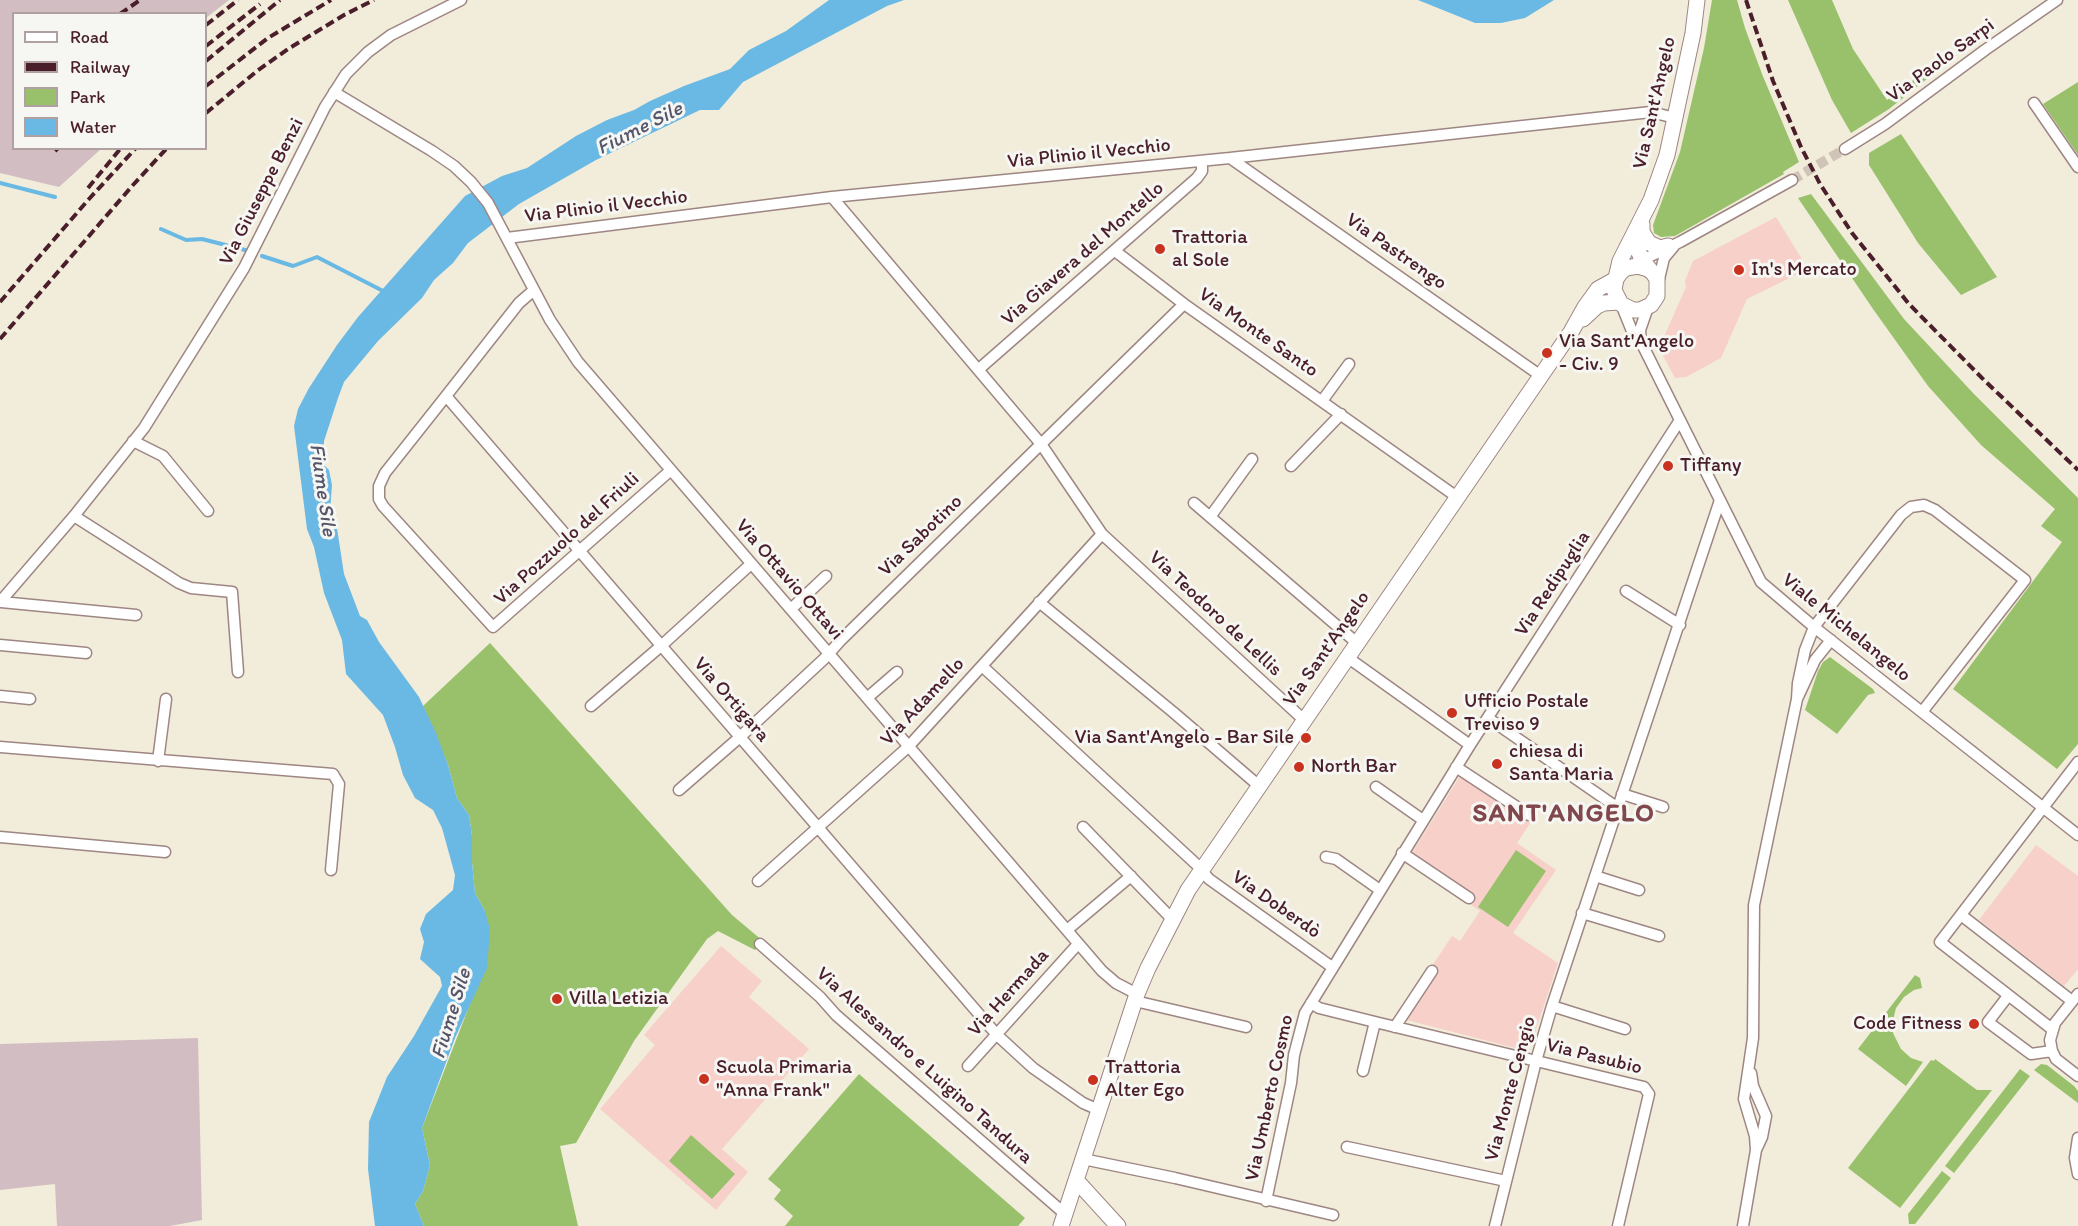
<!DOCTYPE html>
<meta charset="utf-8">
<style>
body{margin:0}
#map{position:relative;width:2078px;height:1226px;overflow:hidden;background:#f2ecdb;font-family:Itim,sans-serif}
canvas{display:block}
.legend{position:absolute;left:12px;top:12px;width:195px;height:138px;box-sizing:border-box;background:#f6f6f2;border:2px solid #b1a0a2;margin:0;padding:8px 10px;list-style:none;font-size:18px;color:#4a1f2b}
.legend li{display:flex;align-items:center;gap:12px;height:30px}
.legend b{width:30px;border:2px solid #b1a0a2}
</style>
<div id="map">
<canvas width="2078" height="1226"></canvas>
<ul class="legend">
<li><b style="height:8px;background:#fff"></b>Road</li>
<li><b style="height:8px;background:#4a1f2b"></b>Railway</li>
<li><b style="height:16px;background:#99c16c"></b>Park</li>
<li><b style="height:16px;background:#69b9e4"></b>Water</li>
</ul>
</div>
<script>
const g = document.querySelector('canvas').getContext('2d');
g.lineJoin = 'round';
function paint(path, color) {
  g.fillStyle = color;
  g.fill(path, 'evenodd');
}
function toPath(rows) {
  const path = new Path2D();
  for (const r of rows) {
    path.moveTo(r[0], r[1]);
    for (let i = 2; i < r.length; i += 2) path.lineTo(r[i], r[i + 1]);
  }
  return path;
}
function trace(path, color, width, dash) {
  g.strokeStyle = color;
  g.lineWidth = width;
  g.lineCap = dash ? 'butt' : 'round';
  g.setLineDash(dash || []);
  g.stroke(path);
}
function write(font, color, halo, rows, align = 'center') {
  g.font = font + ' Itim,sans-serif';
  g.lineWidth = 6;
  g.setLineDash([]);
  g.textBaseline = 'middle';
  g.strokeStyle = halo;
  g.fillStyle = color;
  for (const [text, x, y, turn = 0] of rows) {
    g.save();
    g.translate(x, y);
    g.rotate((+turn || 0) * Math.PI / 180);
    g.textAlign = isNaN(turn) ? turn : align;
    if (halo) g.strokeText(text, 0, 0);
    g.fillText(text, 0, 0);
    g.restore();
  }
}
const built = toPath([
 [1776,217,1808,269,1747,299,1721,358,1686,377,1675,378,1659,348,1686,287,1685,281,1693,261],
 [1460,776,1531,822,1517,843,1556,870,1513,933,1558,963,1531,1045,1523,1050,1395,1017,1427,967,1432,966,1452,936,1460,941,1480,911,1407,861],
 [2036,845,2078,876,2078,969,2064,986,1979,920],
 [721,946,762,981,749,997,809,1049,722,1149,748,1172,716,1210,600,1109,655,1045,644,1035]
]);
const industrial = toPath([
 [0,0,229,0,206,18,206,14,14,14,14,148,101,149,59,187,0,173],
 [198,1038,202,1220,170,1226,57,1226,55,1184,0,1190,0,1044]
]);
const green = toPath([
 [1712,0,1737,0,1745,28,1762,74,1799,162,1783,172,1784,174,1675,236,1661,237,1654,233,1653,225,1680,152,1704,48],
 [1788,0,1832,0,1853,49,1887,100,1945,56,1957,55,1889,109,1851,133,1832,100],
 [2078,82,2078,155,2043,104],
 [1901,134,1997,277,1961,295,1918,243,1869,165,1869,153],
 [1811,194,1904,319,1974,394,2078,498,2078,744,2057,769,1953,689,2062,542,2041,526,2055,509,1981,445,1928,386,1873,309,1798,198],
 [490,643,732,915,763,941,755,950,718,931,707,939,634,1041,576,1143,560,1146,578,1226,424,1226,415,1204,423,1191,430,1165,422,1128,470,1004,485,911,475,893,472,862,472,836,469,815,457,798,448,765,423,706],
 [1830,657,1873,689,1875,693,1868,695,1837,734,1805,710,1818,671,1823,662],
 [1516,850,1546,871,1508,927,1478,907],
 [1915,975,1920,978,1922,988,1914,990,1904,997,1896,1008,1893,1020,1893,1033,1901,1049,1911,1058,1923,1062,1906,1086,1858,1049],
 [1935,1059,1977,1090,1992,1090,1900,1208,1848,1168,1931,1060,1934,1061],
 [2041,1064,2047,1065,2074,1086,2078,1091,2078,1103,2034,1070],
 [2020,1069,2030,1076,1954,1173,1945,1166],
 [859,1074,1025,1218,1018,1226,785,1226,793,1216,774,1199,781,1190,768,1179],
 [691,1135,735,1174,712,1199,669,1161],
 [1942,1171,1951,1178,1915,1224,1909,1224,1908,1214]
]);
const water = toPath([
 [829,0,904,0,887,6,743,82,719,110,700,110,596,160,519,204,468,243,453,263,434,280,422,298,378,341,358,365,344,382,338,398,324,441,323,464,329,470,332,485,330,512,337,528,344,574,360,616,367,620,379,642,419,697,436,733,448,765,457,798,469,815,472,836,472,862,475,893,485,911,490,930,487,968,455,1038,422,1128,430,1165,423,1191,415,1204,424,1226,375,1226,368,1169,369,1122,387,1077,414,1036,442,986,440,977,420,959,424,942,420,929,426,914,453,890,455,875,442,828,433,810,415,798,403,775,395,747,383,715,346,674,342,640,324,593,314,547,307,529,294,426,298,409,309,388,337,345,358,317,465,196,502,176,527,168,576,136,607,120,634,110,650,101,684,86,730,69,749,50,786,31],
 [1418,0,1554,0,1525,18,1501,23,1475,23]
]);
const stream = toPath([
 [0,183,55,197],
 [161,229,186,240,202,239,249,251],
 [262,256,293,266,317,257,385,292]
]);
const streetTunnel = toPath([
 [1792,180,1845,149]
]);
const street = toPath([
 [334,92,432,151,454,166,471,182,488,203,550,320,578,362,1102,971,1116,983,1137,994],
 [2034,103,2078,167],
 [1845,149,1885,124,1985,50,2057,0],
 [1230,158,1541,376],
 [832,197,1041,444,1102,534,1304,720],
 [507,238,832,197,1230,158,1651,112,1675,118],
 [1115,251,1184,304,1457,497],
 [1636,263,1680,242,1792,180],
 [1658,283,1664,258,1674,246],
 [534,290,519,303,446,396,997,1035,1033,1068,1083,1103,1099,1110],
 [1621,304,1632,331,1641,342,1761,582,1814,627,2078,835],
 [1641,342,1640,330,1648,307],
 [979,369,1197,178,1202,171,1202,161],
 [446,396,385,473,379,486,379,499,383,506,493,627,671,470],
 [1322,401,1349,364],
 [133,441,163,456,208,511],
 [1291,466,1341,414],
 [1194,503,1357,643],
 [74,516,179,583,191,588,232,592,238,672],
 [1210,517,1252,459],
 [1626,591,1680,625],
 [0,602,74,516,144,428,244,268,325,107,346,74,368,52,391,35,461,0],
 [1,602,136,615],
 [1039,602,1173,712,1258,785],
 [791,609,826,576],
 [1831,640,1815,660,1797,699,1798,683,1805,650,1814,627,1901,515,1911,507,1924,505,1935,510,2025,580,1922,712],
 [0,645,86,653],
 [1347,657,1470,745],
 [982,666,1196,864,1209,879,1332,967],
 [0,696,30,699],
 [867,698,897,672],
 [591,706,661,646,751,564],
 [1488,718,1618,808],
 [0,747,333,774,339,784,331,870],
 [158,761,166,699],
 [1456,767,1529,815],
 [1376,787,1423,820],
 [679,790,740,737,824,659,841,640,1184,304],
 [1622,794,1663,807],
 [1083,827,1172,919],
 [0,837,165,852],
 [1402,853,1469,898],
 [1326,857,1336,859,1380,890],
 [1595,876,1639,890],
 [758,881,908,747,1102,534],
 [1582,913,1659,936],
 [1961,915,2072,1001],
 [1067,930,1131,876],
 [760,944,820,997,836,1015,1065,1214],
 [2078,994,2055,1023,2050,1040,2052,1051,2056,1059,2078,1076],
 [2008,996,1988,1022,2031,1054,2052,1051],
 [1135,1001,1246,1027],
 [1311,1003,1319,1008,1375,1022,1644,1087,1649,1094,1618,1226],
 [1552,1006,1625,1029],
 [1395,1027,1432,971],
 [2052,1029,1940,942,2078,762],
 [968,1066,1078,944],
 [1363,1071,1375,1022],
 [2078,1138,2075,1158,2078,1174],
 [1347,1147,1506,1181],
 [1756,1150,1755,1136,1744,1099,1753,1038,1754,905,1797,699],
 [1083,1159,1175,1178,1333,1215],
 [1266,1201,1291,1083,1294,1055,1305,1013,1470,745,1680,420],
 [1495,1226,1536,1061,1552,1006,1720,500],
 [1743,1226,1756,1150,1762,1137,1766,1116,1753,1086,1751,1073]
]);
const secondary = toPath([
 [1642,224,1642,232,1649,243,1660,248,1668,246],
 [1639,231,1638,250,1642,260,1653,273,1657,279,1657,296,1651,305,1640,310,1633,310,1621,304,1614,290,1616,279,1620,273,1626,268,1638,266,1648,269,1653,273],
 [1616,278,1620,261,1651,200,1667,155,1693,33,1697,0],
 [1583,319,1597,306,1604,303,1619,302],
 [1076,1180,1118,1226],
 [1061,1226,1137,994,1148,968,1188,890,1571,332,1585,307,1598,289,1616,279]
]);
const rail = toPath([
 [1746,0,1773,81,1801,147,1820,184,1852,233,1909,304,1984,380,2078,470],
 [120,14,140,0],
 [206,25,238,0],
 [206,46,260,4],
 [206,61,280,0],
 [206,86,268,38,331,0],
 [206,113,257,71,288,49,344,15,374,0],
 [55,151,58,148],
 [88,188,121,148],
 [0,302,89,199,136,148],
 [0,339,133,185,167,148]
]);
const markers = [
 [1160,249,6,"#c8321e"],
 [1739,270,6,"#c8321e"],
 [1547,353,6,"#c8321e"],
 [1668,466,6,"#c8321e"],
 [1452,713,6,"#c8321e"],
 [1306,738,6,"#c8321e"],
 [1497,764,6,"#c8321e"],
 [1299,767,6,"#c8321e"],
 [557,999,6,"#c8321e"],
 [1974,1024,6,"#c8321e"],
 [704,1079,6,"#c8321e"],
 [1093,1080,6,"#c8321e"]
];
const streetNames = [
 ["Via Paolo Sarpi",1941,61,-36],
 ["Via Sant'Angelo",1655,103,-77],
 ["Via Plinio il Vecchio",1089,154,-6],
 ["Via Giuseppe Benzi",262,192,-63],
 ["Via Plinio il Vecchio",606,207,-7],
 ["Via Pastrengo",1396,252,35],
 ["Via Giavera del Montello",1083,254,-41],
 ["Via Monte Santo",1258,333,35],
 ["Via Sabotino",921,536,-44],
 ["Via Pozzuolo del Friuli",567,539,-42],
 ["Via Ottavio Ottavi",789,580,49],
 ["Via Redipuglia",1553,584,-57],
 ["Via Teodoro de Lellis",1215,614,43],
 ["Viale Michelangelo",1846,628,39],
 ["Via Sant'Angelo",1327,649,-55],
 ["Via Ortigara",731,700,49],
 ["Via Adamello",923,702,-47],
 ["Via Doberdò",1276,905,35],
 ["Via Hermada",1009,993,-48],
 ["Via Pasubio",1594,1057,14],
 ["Via Alessandro e Luigino Tandura",924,1066,42],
 ["Via Monte Cengio",1511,1089,-75],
 ["Via Umberto Cosmo",1270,1098,-78]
];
const poiNames = [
 ["Trattoria",1172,238],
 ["al Sole",1172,261],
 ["In's Mercato",1751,270],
 ["Via Sant'Angelo",1559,342],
 ["- Civ. 9",1559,365],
 ["Tiffany",1680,466],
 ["Ufficio Postale",1464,702],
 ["Treviso 9",1464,725],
 ["Via Sant'Angelo - Bar Sile",1294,738,"right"],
 ["chiesa di",1509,752],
 ["Santa Maria",1509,775],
 ["North Bar",1311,767],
 ["Villa Letizia",569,999],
 ["Code Fitness",1962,1024,"right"],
 ["Scuola Primaria",716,1068],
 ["\"Anna Frank\"",716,1091],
 ["Trattoria",1105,1068],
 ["Alter Ego",1105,1091]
];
const waterNames = [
 ["Fiume Sile",640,129,-27],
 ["Fiume Sile",322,490,82],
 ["Fiume Sile",452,1014,-73]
];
const districtNames = [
 ["SANT'ANGELO",1564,814]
];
paint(built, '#f7d0ca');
paint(industrial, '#d2bec2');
paint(green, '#99c16c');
paint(water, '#69b9e4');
trace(stream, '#69b9e4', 4);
trace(streetTunnel, '#d0c3b8', 10, [10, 5]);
trace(street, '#9e8683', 13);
trace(secondary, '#9e8683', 17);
trace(street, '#fff', 10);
trace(secondary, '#fff', 15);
trace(rail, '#4a1f2b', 4, [9, 4.5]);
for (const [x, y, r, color] of markers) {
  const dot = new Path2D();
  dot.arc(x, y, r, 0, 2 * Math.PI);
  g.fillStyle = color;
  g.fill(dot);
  trace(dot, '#f6f6f2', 2);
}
write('20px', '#4a1f2b', '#f6f6f2', streetNames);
write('20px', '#4a1f2b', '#f6f6f2', poiNames, 'left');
write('italic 21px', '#55556c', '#f6f6f2', waterNames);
g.letterSpacing = '1.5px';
write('bold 26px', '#81474d', '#f6f6f2', districtNames);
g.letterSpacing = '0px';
</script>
